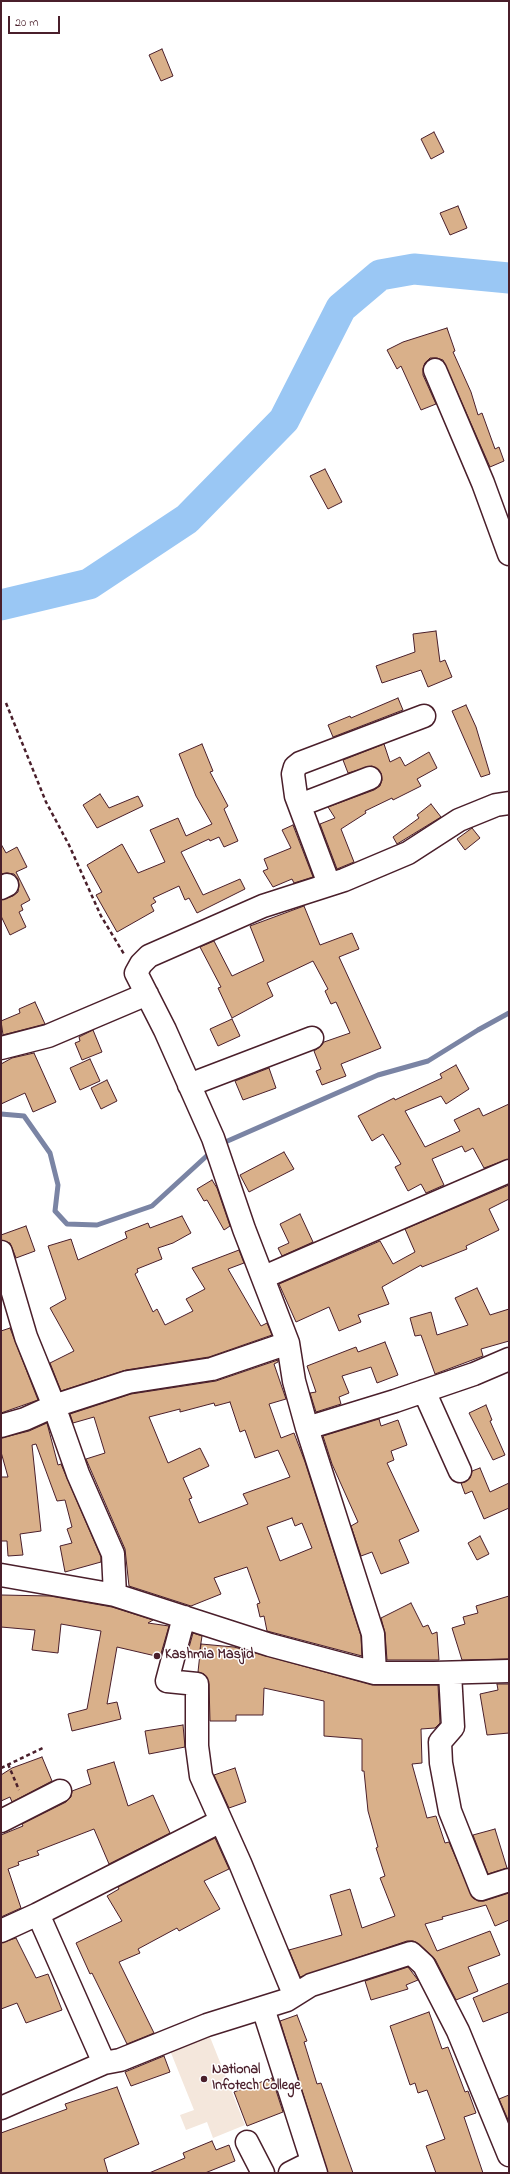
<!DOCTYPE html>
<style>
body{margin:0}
#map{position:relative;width:510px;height:2174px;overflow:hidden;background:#fff;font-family:"Indie Flower",sans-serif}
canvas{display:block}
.frame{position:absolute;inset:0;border:2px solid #4a1f2b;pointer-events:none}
.scale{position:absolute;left:8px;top:16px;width:52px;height:18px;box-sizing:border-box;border:2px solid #4a1f2b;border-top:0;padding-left:5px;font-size:12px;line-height:14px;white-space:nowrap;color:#4a1f2b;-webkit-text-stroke:3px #fff;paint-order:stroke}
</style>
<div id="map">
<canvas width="510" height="2174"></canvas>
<div class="frame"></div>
<div class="scale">20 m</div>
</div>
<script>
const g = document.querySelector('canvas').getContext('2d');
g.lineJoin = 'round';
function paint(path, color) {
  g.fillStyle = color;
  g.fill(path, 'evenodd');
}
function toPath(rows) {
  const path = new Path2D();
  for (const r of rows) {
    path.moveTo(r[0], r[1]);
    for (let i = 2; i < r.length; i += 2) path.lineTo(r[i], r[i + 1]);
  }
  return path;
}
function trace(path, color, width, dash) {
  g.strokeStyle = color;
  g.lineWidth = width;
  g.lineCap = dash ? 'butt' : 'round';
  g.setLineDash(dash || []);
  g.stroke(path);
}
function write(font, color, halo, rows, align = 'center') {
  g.font = font + ' "Indie Flower",sans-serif';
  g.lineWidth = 3;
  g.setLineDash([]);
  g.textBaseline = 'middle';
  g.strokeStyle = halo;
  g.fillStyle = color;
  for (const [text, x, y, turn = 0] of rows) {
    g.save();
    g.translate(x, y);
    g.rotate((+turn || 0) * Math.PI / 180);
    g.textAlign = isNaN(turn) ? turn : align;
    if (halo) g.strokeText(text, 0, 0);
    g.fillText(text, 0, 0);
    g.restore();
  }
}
const built = toPath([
 [208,2032,245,2125,213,2138,207,2122,186,2130,180,2115,194,2110,169,2048]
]);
const stream = toPath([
 [1,1114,24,1116,50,1153,58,1185,55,1211,67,1224,97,1225,152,1206,211,1152],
 [223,1143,378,1075,428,1061,478,1030,509,1013]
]);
const river = toPath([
 [1,605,89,584,187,519,284,420,341,308,380,275,414,269,509,278]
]);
const building = toPath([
 [162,49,173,76,161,81,149,55,162,49],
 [434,132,444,152,431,159,421,139,434,132],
 [458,206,467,228,450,235,440,213,458,206],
 [447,328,455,351,453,352,471,392,478,415,482,413,495,449,499,447,504,461,490,467,443,360,437,358,430,358,425,363,423,369,423,375,436,404,421,410,401,366,397,369,387,350,403,342,447,328],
 [325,469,342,502,328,509,310,476,325,469],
 [436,631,440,662,445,660,452,677,428,687,421,670,382,683,376,666,415,652,413,634,436,631],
 [398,698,403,710,333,737,328,725,350,716,351,718,398,698],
 [466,705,476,727,490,774,481,777,452,711,466,705],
 [202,744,213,771,210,772,228,806,224,809,238,841,224,847,219,837,210,841,209,839,181,852,203,895,240,879,245,889,197,913,189,898,185,900,179,886,153,898,156,902,151,905,154,911,117,932,96,895,102,892,87,865,122,844,138,873,165,862,150,830,178,818,186,836,212,824,196,796,179,754,202,744],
 [384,744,390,762,400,757,405,766,429,752,437,768,417,779,421,786,393,800,392,798,365,811,366,813,341,829,354,862,337,869,320,824,335,818,328,807,374,790,380,786,382,780,381,773,372,766,348,773,343,760,384,744],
 [100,794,109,808,138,796,143,806,97,828,83,805,100,794],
 [431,804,441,817,397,844,393,837,419,818,417,815,431,804],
 [293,825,313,877,294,883,292,879,273,887,263,871,268,869,264,859,291,848,282,830,293,825],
 [472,828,480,838,465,850,457,839,472,828],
 [1,844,6,853,17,847,27,867,16,872,30,900,21,905,23,910,19,912,26,927,10,935,1,916,1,900,13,896,18,892,19,885,18,879,14,874,7,873,1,874,1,844],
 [304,906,320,945,352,933,359,949,339,957,381,1048,341,1064,346,1076,322,1085,316,1071,321,1069,314,1051,321,1046,324,1042,350,1033,336,1002,331,1004,325,991,328,989,313,961,267,983,273,996,232,1018,218,988,221,987,200,947,214,941,232,976,264,961,250,926,304,906],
 [35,1002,45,1024,3,1035,1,1021,20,1013,19,1009,35,1002],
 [232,1019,240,1036,218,1046,210,1029,232,1019],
 [93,1030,102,1052,82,1060,75,1043,80,1041,79,1037,93,1030],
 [34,1053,56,1102,33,1112,25,1093,1,1104,1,1064,12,1058,34,1053],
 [90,1059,100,1081,80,1090,70,1068,90,1059],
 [456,1065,469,1089,446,1104,441,1096,405,1111,425,1147,460,1131,454,1120,479,1108,483,1116,509,1104,509,1159,484,1168,473,1148,465,1152,462,1146,432,1159,444,1185,426,1193,421,1184,408,1191,395,1167,401,1164,383,1134,372,1141,358,1116,394,1098,395,1100,442,1078,440,1074,456,1065],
 [269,1068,276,1088,243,1100,235,1081,269,1068],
 [107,1080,117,1101,101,1109,91,1088,107,1080],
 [284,1152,294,1169,249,1192,240,1175,284,1152],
 [212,1180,217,1188,230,1226,224,1230,207,1200,204,1201,197,1189,212,1180],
 [509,1185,509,1199,489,1209,499,1230,466,1246,467,1249,422,1267,421,1265,382,1287,389,1304,358,1315,361,1322,339,1331,329,1307,296,1322,279,1284,380,1241,393,1264,415,1252,405,1229,509,1185],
 [300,1214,313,1242,282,1256,278,1248,289,1243,280,1224,300,1214],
 [182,1216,191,1233,173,1243,158,1248,162,1259,137,1269,138,1272,135,1274,153,1312,157,1309,165,1325,193,1311,186,1299,205,1289,192,1268,239,1250,244,1263,228,1269,261,1326,267,1323,272,1335,209,1357,126,1370,61,1391,50,1363,74,1351,50,1308,66,1299,48,1246,71,1239,78,1260,127,1238,125,1232,148,1223,150,1228,182,1216],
 [26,1226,35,1251,16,1258,10,1243,1,1240,1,1235,26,1226],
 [477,1288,490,1315,509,1309,509,1341,481,1349,483,1356,435,1374,421,1335,415,1336,410,1318,431,1312,437,1335,468,1325,455,1298,477,1288],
 [10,1328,38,1400,1,1413,1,1331,10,1328],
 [385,1342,398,1375,377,1383,371,1367,342,1376,349,1393,339,1397,341,1404,316,1412,310,1393,316,1392,307,1366,356,1347,358,1352,385,1342],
 [278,1360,278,1362,274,1364,286,1399,269,1404,281,1438,294,1433,305,1462,361,1636,362,1656,267,1631,264,1616,260,1617,257,1604,260,1603,247,1567,214,1578,221,1594,191,1606,129,1586,125,1549,86,1459,105,1453,94,1417,73,1423,70,1414,131,1394,216,1381,278,1360],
 [230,1402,240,1432,245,1430,255,1458,278,1450,290,1477,243,1494,248,1504,199,1523,189,1499,192,1498,183,1478,209,1466,200,1448,168,1463,149,1417,180,1409,180,1412,214,1403,215,1406,230,1402],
 [292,1518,295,1526,302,1523,312,1548,280,1561,267,1527,292,1518],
 [486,1405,492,1420,490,1421,505,1455,493,1460,469,1413,486,1405],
 [379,1419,381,1426,398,1420,407,1445,391,1451,394,1460,387,1463,419,1531,399,1540,409,1563,381,1574,372,1552,361,1556,351,1526,358,1522,332,1464,323,1436,379,1419],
 [47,1423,58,1465,61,1464,101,1557,101,1562,65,1572,60,1546,72,1543,67,1529,72,1527,65,1500,57,1501,36,1444,32,1445,41,1531,20,1534,23,1555,8,1556,7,1541,1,1541,1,1477,8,1477,1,1452,1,1438,29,1431,47,1423],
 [480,1468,490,1492,509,1483,509,1508,484,1519,472,1491,465,1494,461,1483,465,1482,470,1478,472,1471,480,1468],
 [480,1536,489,1554,477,1560,468,1543,480,1536],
 [1,1595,50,1596,112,1607,153,1620,148,1623,169,1626,160,1657,117,1647,107,1704,117,1702,121,1719,72,1731,68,1714,87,1709,101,1631,61,1624,58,1653,32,1650,35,1630,1,1627,1,1595],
 [509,1596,509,1659,462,1660,452,1628,465,1624,463,1617,478,1613,476,1606,509,1596],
 [411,1603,423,1627,428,1625,432,1634,437,1632,439,1660,387,1660,385,1633,381,1618,411,1603],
 [193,1633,202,1636,199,1656,187,1655,193,1633],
 [201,1644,234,1647,372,1685,438,1685,440,1723,435,1728,421,1729,422,1763,412,1764,427,1818,436,1816,445,1843,449,1842,473,1898,478,1901,484,1901,509,1893,509,1920,495,1926,486,1905,442,1917,443,1919,425,1924,437,1951,490,1931,500,1955,468,1967,478,1991,456,2000,435,1959,419,1944,413,1941,407,1941,300,1977,289,1950,342,1935,330,1895,350,1889,362,1928,395,1916,380,1878,385,1876,376,1848,378,1847,368,1811,364,1771,362,1771,362,1739,324,1736,324,1701,264,1688,263,1715,236,1715,236,1721,210,1721,209,1684,204,1674,198,1672,201,1644],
 [497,1684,509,1684,509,1733,487,1735,480,1694,498,1690,497,1684],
 [183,1725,185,1747,149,1754,145,1731,183,1725],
 [42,1757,52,1781,12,1802,10,1797,1,1801,1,1775,12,1768,42,1757],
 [114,1762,128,1806,153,1795,170,1833,109,1864,94,1829,37,1851,39,1855,18,1862,19,1865,8,1869,21,1908,1,1917,1,1835,23,1826,22,1824,66,1802,71,1797,72,1791,91,1784,87,1770,114,1762],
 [235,1768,246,1802,229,1808,214,1775,235,1768],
 [495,1829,507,1868,488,1874,473,1835,495,1829],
 [215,1838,229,1869,204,1881,220,1909,179,1931,177,1928,138,1949,140,1953,119,1962,154,2033,127,2044,92,1973,90,1974,76,1943,122,1921,107,1896,119,1889,118,1887,215,1838],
 [16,1938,36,1978,48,1974,62,2010,26,2023,17,2003,1,2009,1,1943,16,1938],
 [408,1967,418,1980,406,1985,408,1989,371,2000,365,1981,408,1967],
 [509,1983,509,2012,483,2022,473,1998,509,1983],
 [429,2012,442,2049,448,2047,465,2092,468,2091,476,2113,464,2117,483,2173,436,2173,426,2146,445,2139,427,2090,418,2093,415,2083,410,2085,390,2026,429,2012],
 [297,2015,307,2041,304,2042,317,2084,321,2083,353,2173,328,2173,280,2021,297,2015],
 [164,2056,170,2072,131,2086,125,2072,164,2056],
 [272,2078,283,2112,247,2126,234,2092,272,2078],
 [117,2087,139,2144,104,2159,108,2173,1,2173,1,2133,67,2109,65,2104,117,2087],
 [509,2095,509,2122,499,2099,509,2095],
 [212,2141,216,2150,229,2145,235,2161,205,2173,149,2173,185,2158,183,2153,212,2141]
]);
const path = toPath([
 [6,703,46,802,69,845,101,916,124,954],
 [8,1764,19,1790],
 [1,1768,43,1748]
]);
const minor = toPath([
 [435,370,483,483,509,554],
 [300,805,370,778],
 [329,884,296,796,293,774,295,767,300,763,424,716],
 [1,888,7,885],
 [1,1048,48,1036,147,994],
 [189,1085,312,1038],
 [1,1252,26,1337,54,1406,78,1474,113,1554,115,1595],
 [264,1277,509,1171],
 [424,1391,460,1471],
 [1,1426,25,1419,54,1406,128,1382,212,1369,288,1343],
 [307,1428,395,1401,474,1374,509,1359],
 [1,1575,115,1595,270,1645,375,1673,434,1673,509,1671],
 [184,1617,167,1681,197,1684,197,1746,201,1776,240,1863,294,1994],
 [375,1673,373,1634,307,1428,294,1381,288,1343,244,1229,213,1138,165,1030,136,973,141,964,149,956,263,906,344,880,408,853,459,820,496,805,509,803],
 [450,1673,453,1727,440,1742,441,1763,450,1811,481,1889,509,1880],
 [1,1821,60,1791],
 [38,1914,221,1821],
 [1,1931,38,1914,104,2063],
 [263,2008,316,2173],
 [1,2108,104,2063,120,2060,207,2025,287,2000,311,1985,411,1953,424,1965,458,2031,509,2155],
 [247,2142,263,2173],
 [290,2173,312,2162]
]);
const markers = [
 [157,1656,4,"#4a1f2b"],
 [204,2079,4,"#4a1f2b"]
];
const poiNames = [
 ["Kashmia Masjid",165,1656],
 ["National",212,2071],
 ["Infotech College",212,2087]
];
paint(built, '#f4e7dc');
trace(stream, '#7a84a4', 5);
trace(river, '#9ac7f4', 31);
paint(building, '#d9b08a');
trace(building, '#4a1f2b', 1);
trace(minor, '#4a1f2b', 25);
trace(path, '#4a1f2b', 2.5, [4, 3]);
trace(minor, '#fff', 22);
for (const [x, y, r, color] of markers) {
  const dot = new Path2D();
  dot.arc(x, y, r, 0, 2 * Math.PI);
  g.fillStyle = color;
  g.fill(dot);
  trace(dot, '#fff', 1.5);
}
write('bold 14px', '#4a1f2b', '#fff', poiNames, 'left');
</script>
